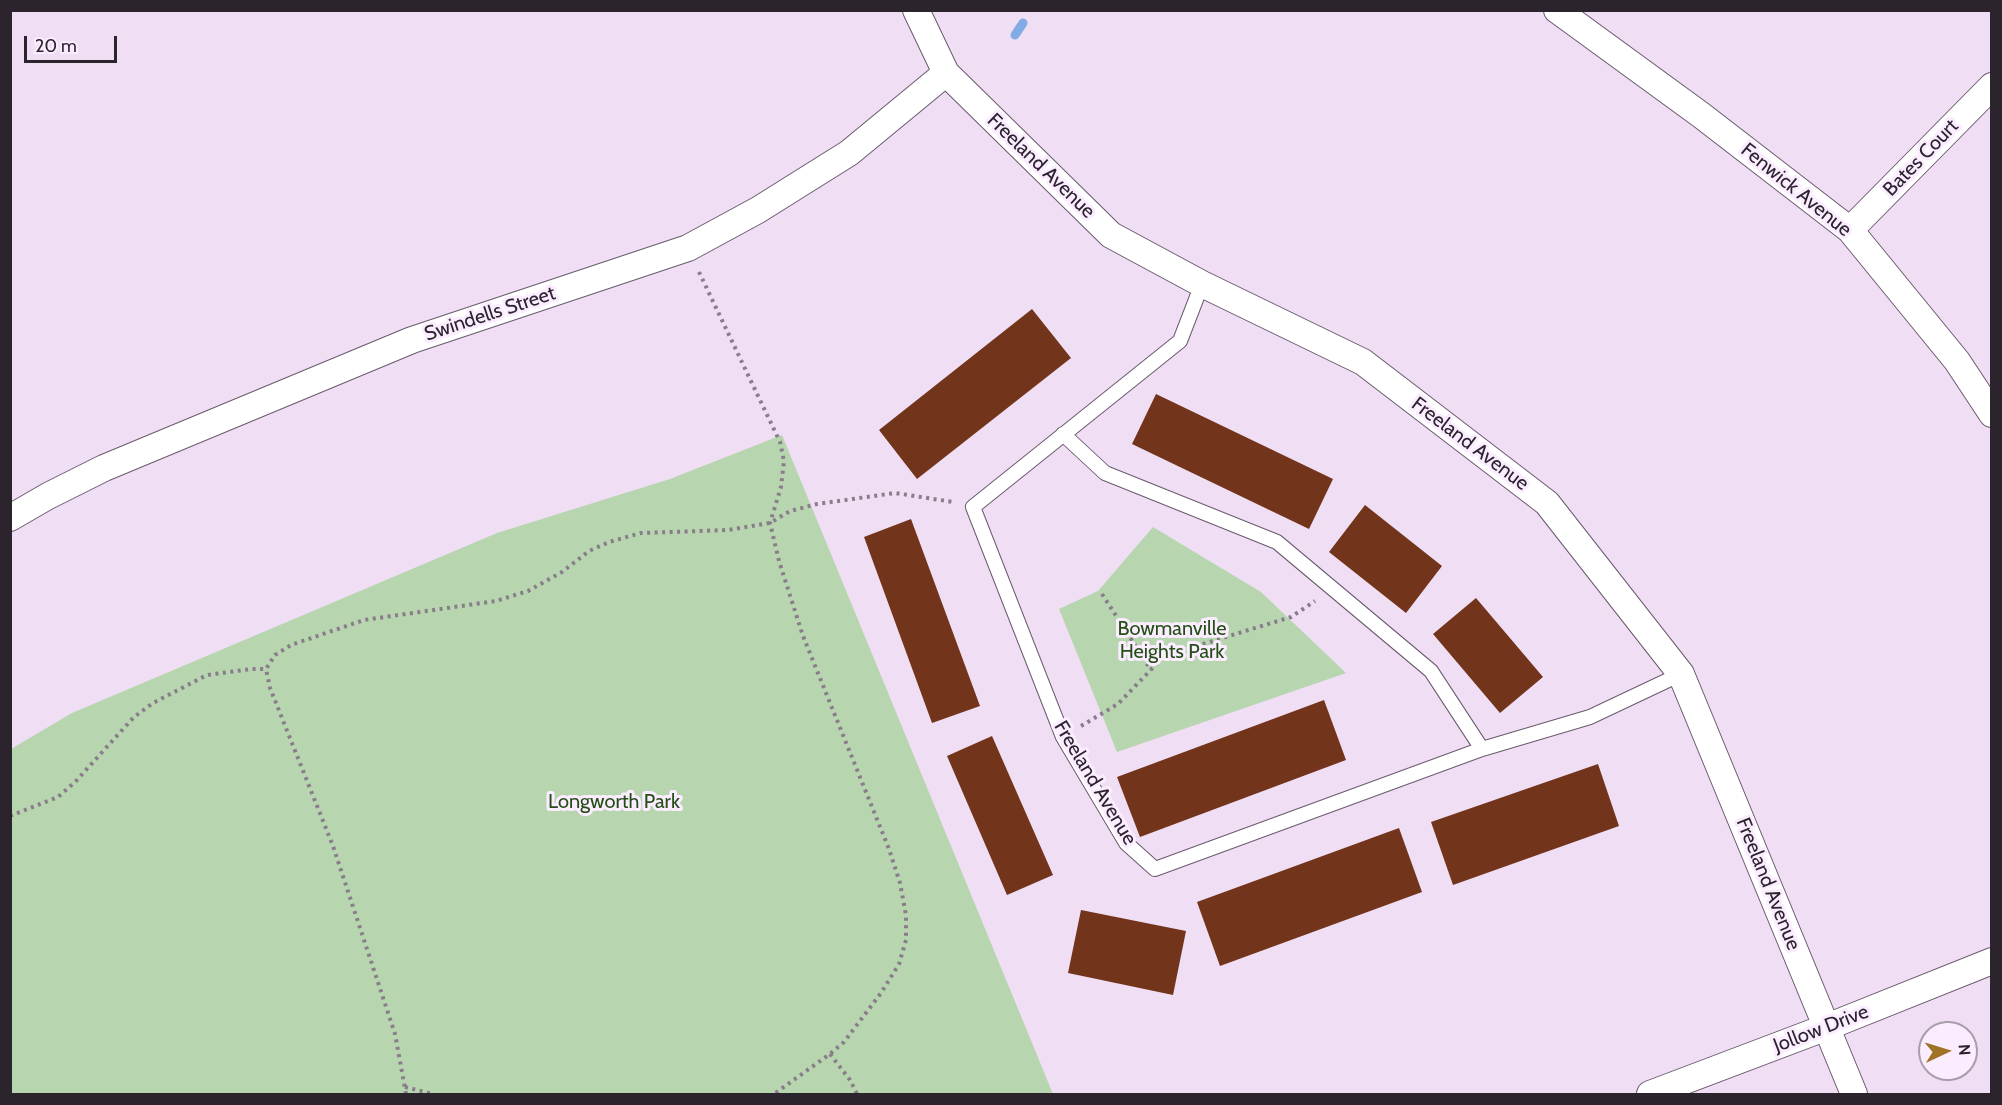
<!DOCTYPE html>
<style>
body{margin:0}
#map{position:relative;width:2002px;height:1105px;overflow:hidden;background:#f0def4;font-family:Cabin,sans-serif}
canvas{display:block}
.frame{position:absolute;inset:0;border:12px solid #2b242d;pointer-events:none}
.north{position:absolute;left:1918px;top:1021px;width:60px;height:60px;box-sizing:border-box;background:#fbedff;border:2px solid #a89dab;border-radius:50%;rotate:86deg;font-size:16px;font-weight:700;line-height:24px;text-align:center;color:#2b242d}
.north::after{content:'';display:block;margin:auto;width:21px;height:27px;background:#9f7323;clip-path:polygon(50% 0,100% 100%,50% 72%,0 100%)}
.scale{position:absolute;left:24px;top:36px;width:93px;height:27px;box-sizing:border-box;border:3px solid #2b242d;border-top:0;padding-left:8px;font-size:18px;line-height:21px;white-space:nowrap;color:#2b242d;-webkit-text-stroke:4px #fbedff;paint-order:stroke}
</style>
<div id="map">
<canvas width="2002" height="1105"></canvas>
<div class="frame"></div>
<div class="north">N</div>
<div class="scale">20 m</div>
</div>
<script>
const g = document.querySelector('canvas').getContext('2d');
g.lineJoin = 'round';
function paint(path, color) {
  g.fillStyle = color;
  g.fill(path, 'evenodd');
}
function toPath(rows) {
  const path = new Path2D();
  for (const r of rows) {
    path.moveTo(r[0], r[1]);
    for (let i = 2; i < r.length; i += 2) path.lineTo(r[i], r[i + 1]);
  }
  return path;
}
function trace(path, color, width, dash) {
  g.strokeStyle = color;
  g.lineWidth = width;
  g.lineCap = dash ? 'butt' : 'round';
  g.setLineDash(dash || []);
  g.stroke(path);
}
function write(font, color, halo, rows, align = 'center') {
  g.font = font + ' Cabin,sans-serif';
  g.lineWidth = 6;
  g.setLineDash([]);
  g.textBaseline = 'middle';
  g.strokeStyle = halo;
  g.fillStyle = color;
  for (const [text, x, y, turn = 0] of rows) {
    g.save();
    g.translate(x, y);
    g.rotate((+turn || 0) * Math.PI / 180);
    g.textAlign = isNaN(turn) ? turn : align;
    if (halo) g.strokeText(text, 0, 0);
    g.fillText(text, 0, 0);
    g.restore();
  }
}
const green = toPath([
 [782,435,1053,1094,11,1094,11,749,72,713,497,533,670,479],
 [1153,527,1261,592,1346,673,1117,752,1059,609,1098,591]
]);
const stream = toPath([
 [1015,35,1023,23]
]);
const building = toPath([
 [1032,309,1071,358,917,479,879,430],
 [1156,394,1333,479,1309,529,1132,444],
 [1365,505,1442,566,1406,613,1329,552],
 [911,519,980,706,932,723,864,537],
 [1476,598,1543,677,1500,713,1433,634],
 [1324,700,1346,760,1140,837,1117,777],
 [992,736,1053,875,1007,895,947,756],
 [1598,764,1619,826,1453,885,1431,822],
 [1399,828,1422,892,1220,966,1197,902],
 [1081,910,1186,931,1173,995,1068,973]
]);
const path = toPath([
 [699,272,780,442,784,461,781,487,770,523,779,561,803,636,889,849,900,883,906,915,906,940,899,964,881,993,844,1042,830,1054,774,1094],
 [1102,594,1151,670],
 [1081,726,1118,704,1164,656,1291,617,1315,601],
 [10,816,58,797,76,781,134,717,153,703,207,675,251,669,266,669],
 [830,1054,850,1080,857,1094],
 [405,1087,433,1094],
 [406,1094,395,1034,333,846,270,688,266,669,275,655,291,645,364,620,496,601,528,591,562,572,589,551,609,542,641,533,728,530,770,523,790,511,817,504,895,493,953,502]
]);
const lane = toPath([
 [1202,284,1180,341,973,507,1063,737,1126,843,1155,869,1482,749,1590,717,1681,674],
 [1063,434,1105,473,1277,542,1431,671,1482,749]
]);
const street = toPath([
 [916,10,946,73,1111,235,1202,284,1363,362,1547,503,1681,674,1854,1094],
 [1557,10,1701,115,1850,230,1957,361,1992,414],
 [1850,230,1992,86],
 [10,518,48,496,104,468,412,340,688,248,758,210,849,153,946,73],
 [1650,1094,1827,1027,1992,961]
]);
const streetNames = [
 ["Bates Court",1921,158,-46],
 ["Freeland Avenue",1041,166,44],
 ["Fenwick Avenue",1796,190,39],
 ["Swindells Street",490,314,-18],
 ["Freeland Avenue",1470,444,37],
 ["Freeland Avenue",1095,783,59],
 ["Freeland Avenue",1768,884,68],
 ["Jollow Drive",1821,1029,-21]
];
const parkNames = [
 ["Bowmanville",1172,629],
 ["Heights Park",1172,652],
 ["Longworth Park",614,802]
];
paint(green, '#b7d5ae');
trace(stream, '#82abe4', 9);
paint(building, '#72341a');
trace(lane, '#6a5a6d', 16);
trace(street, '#6a5a6d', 28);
trace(path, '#897d8c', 4, [3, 4.5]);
trace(lane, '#fff', 14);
trace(street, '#fff', 26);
write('20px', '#2b242d', '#fbedff', streetNames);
write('20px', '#234f15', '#fbedff', parkNames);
</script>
